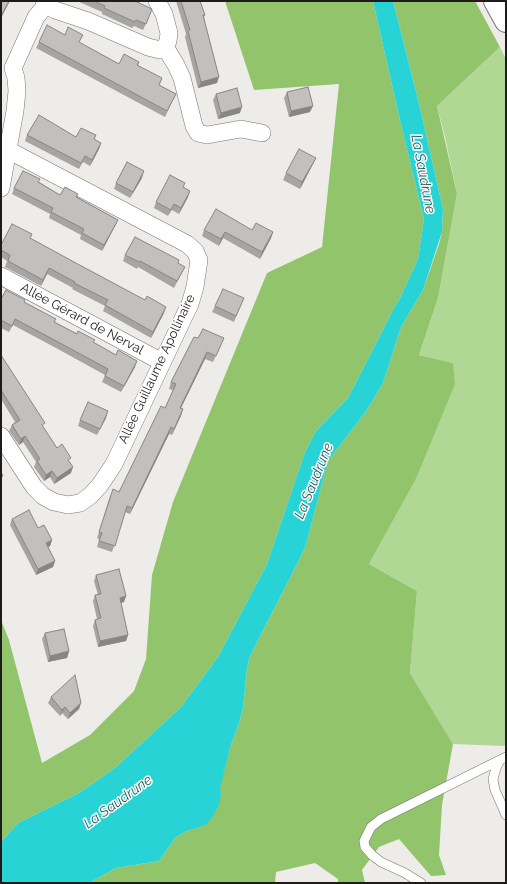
<!DOCTYPE html>
<meta charset="utf-8">
<style>
body{margin:0}
#map{position:relative;width:507px;height:884px;overflow:hidden;background:#eeece9;font-family:Raleway,sans-serif}
canvas{display:block}
.frame{position:absolute;inset:0;border:2px solid #1d1c1b;pointer-events:none}
</style>
<div id="map">
<canvas width="507" height="884"></canvas>
<div class="frame"></div>
</div>
<script>
const g = document.querySelector('canvas').getContext('2d');
g.lineJoin = 'round';
function paint(path, color) {
  g.fillStyle = color;
  g.fill(path, 'evenodd');
}
function toPath(rows) {
  const path = new Path2D();
  for (const r of rows) {
    path.moveTo(r[0], r[1]);
    for (let i = 2; i < r.length; i += 2) path.lineTo(r[i], r[i + 1]);
  }
  return path;
}
function trace(path, color, width, dash) {
  g.strokeStyle = color;
  g.lineWidth = width;
  g.lineCap = dash ? 'butt' : 'round';
  g.setLineDash(dash || []);
  g.stroke(path);
}
function write(font, color, halo, rows, align = 'center') {
  g.font = font + ' Raleway,sans-serif';
  g.lineWidth = 3;
  g.setLineDash([]);
  g.textBaseline = 'middle';
  g.strokeStyle = halo;
  g.fillStyle = color;
  for (const [text, x, y, turn = 0] of rows) {
    g.save();
    g.translate(x, y);
    g.rotate((+turn || 0) * Math.PI / 180);
    g.textAlign = isNaN(turn) ? turn : align;
    if (halo) g.strokeText(text, 0, 0);
    g.fillText(text, 0, 0);
    g.restore();
  }
}
const green = toPath([
 [500,47,506,59,506,745,504,746,453,744,410,673,417,591,369,564,415,481,453,363,419,355,438,298,457,194,445,137,437,106]
]);
const forest = toPath([
 [225,1,373,1,399,116,424,219,418,259,400,298,393,310,348,398,316,431,305,452,267,564,218,657,181,707,115,768,79,793,18,823,1,842,1,620,9,640,42,763,90,735,134,691,146,659,152,575,173,502,267,273,322,247,339,84,254,90],
 [393,1,475,1,500,47,437,106,457,194,438,298,419,355,453,363,455,384,415,481,369,564,417,591,410,673,453,744,442,805,439,855,446,875,431,876,399,839,379,847,362,870,365,883,338,883,338,879,315,863,276,872,275,883,89,883,116,868,159,861,176,837,187,831,205,825,221,794,219,788,230,748,240,720,243,708,247,668,250,656,305,548,328,461,367,410,383,383,401,327,423,290,439,244,442,232,443,209,417,95]
]);
const water = toPath([
 [373,1,393,1,417,95,443,209,442,232,423,290,401,327,383,383,367,410,328,461,305,548,250,656,247,668,243,708,240,720,230,748,220,788,221,794,219,805,213,816,206,825,187,831,176,837,159,861,116,868,89,883,1,883,1,842,18,823,79,793,115,768,181,707,218,657,267,564,305,452,316,431,348,398,393,310,400,298,418,259,424,219,399,116]
]);
const lane = toPath([
 [500,760,496,768,493,779,495,790,506,815],
 [421,883,405,873,381,862,372,855,365,847,364,841,371,827,381,819,506,757]
]);
const street = toPath([
 [44,1,46,5,55,10,88,21,148,47,160,50,165,47,168,41,169,33,164,14,157,1],
 [165,47,176,65,182,78,194,126,198,133,207,135,241,129,262,133],
 [13,68,36,17,46,5],
 [1,188,15,111,17,91,16,78,13,68],
 [1,276,162,362],
 [1,436,34,487,43,496,54,502,68,505,80,503,90,496,100,485,114,464,190,304,195,287,199,260,195,251,187,244,8,150]
]);
const primary = toPath([
 [495,1,506,21]
]);
const wall = toPath([
 [77,1,135,1,150,15,143,30,134,26,132,28,102,14,102,12],
 [176,1,200,1,205,15,204,17,217,83,198,88,185,37,186,34],
 [39,42,80,43,119,64,139,62,138,66,159,85,176,94,173,100,165,117,36,48],
 [287,92,310,112,289,117,284,98],
 [216,94,240,113,218,119,213,100],
 [27,135,76,137,96,135,94,139,101,143,99,149,90,166,83,162,79,169,25,141],
 [316,158,313,164,300,189,283,180,286,173],
 [142,178,130,198,114,189,116,183],
 [39,182,60,195,77,197,118,220,115,226,102,251,80,239,81,235,49,218,50,214,12,194,14,188],
 [184,187,188,197,179,214,172,210,168,216,154,208,156,202],
 [204,230,252,230,273,232,271,238,260,259,223,238,219,246,202,236],
 [30,238,164,313,151,338,103,311,105,306,72,289,73,288,47,274,41,286,5,267,7,261,1,257,1,245],
 [125,255,178,263,182,273,174,288,138,267,137,269,123,261],
 [244,298,234,322,212,312,215,306],
 [1,299,25,303,55,322,94,343,135,367,121,392,102,382,105,375,56,348,13,325,9,332,1,328],
 [198,338,221,345,213,362,205,359,181,408,183,409,172,435,169,434,130,514,125,512,112,552,97,547,99,539,97,538,110,496,119,492,165,408,173,390,169,389,171,382],
 [1,355,43,428,57,448,70,462,71,473,54,484,50,477,44,481,34,467,36,462,23,442,19,445,9,431,12,425,15,422,1,399],
 [106,418,97,435,78,426,80,420],
 [12,519,38,528,52,540,50,546,48,547,55,561,53,567,36,575,10,525],
 [96,575,126,596,124,602,121,603,128,635,126,641,98,647,93,626,95,620,97,619,93,601,95,595,98,595,94,581],
 [45,633,69,651,67,658,48,662,42,639],
 [51,697,81,703,79,709,68,719,62,713,60,716,48,703]
]);
const shadedWall = toPath([
 [9,1,10,1,1,18,1,16],
 [219,77,217,83,198,88,201,82],
 [313,106,310,112,289,117,291,111],
 [242,107,240,113,218,119,221,113],
 [101,143,99,149,90,166,92,160],
 [316,158,313,164,300,189,302,182],
 [144,171,142,178,130,198,133,192],
 [190,191,188,197,179,214,181,208],
 [118,220,115,226,102,251,104,245],
 [225,232,223,238,219,246,221,239],
 [273,232,271,238,260,259,262,252],
 [49,268,47,274,41,286,43,280],
 [166,307,164,313,151,338,153,332],
 [207,352,205,359,178,414,180,408],
 [137,361,135,367,121,392,124,386],
 [183,409,181,416,172,435,174,429],
 [108,411,106,418,97,435,100,429],
 [171,427,169,434,130,514,132,508],
 [25,436,23,442,19,445,21,439],
 [73,467,71,473,54,484,57,478],
 [52,471,50,477,44,481,46,475],
 [52,540,50,546,44,549,46,543],
 [55,561,53,567,36,575,38,569],
 [126,596,124,602,118,604,120,598],
 [128,635,126,641,98,647,100,641],
 [69,651,67,658,48,662,50,656],
 [81,703,79,709,68,719,70,713],
 [65,707,62,713,60,716,62,710]
]);
const building = toPath([
 [1,1,9,1,1,16,1,1],
 [94,1,135,1,152,9,146,24,136,20,135,22,104,8,105,6,94,1],
 [181,1,200,1,205,15,203,15,219,77,201,82,188,31,190,30,181,1],
 [47,25,65,35,68,27,83,35,79,42,119,64,124,54,139,62,137,65,162,78,159,85,176,94,167,111,39,42,47,25],
 [308,87,313,106,291,111,287,92,308,87],
 [237,88,242,107,221,113,216,94,237,88],
 [39,115,76,137,81,128,96,135,94,139,101,143,92,160,85,156,81,163,27,135,39,115],
 [299,149,316,158,302,182,286,173,299,149],
 [127,162,144,171,133,192,116,183,127,162],
 [23,171,40,179,38,182,60,195,65,187,78,194,76,197,118,220,104,245,82,233,84,229,51,212,53,208,14,188,23,171],
 [170,175,185,183,183,187,190,191,181,208,174,204,171,210,156,202,170,175],
 [216,209,252,230,256,223,273,232,262,252,225,232,221,239,204,230,216,209],
 [12,224,32,234,30,238,74,262,145,300,147,296,166,307,153,332,105,305,108,300,74,283,75,282,49,268,43,280,8,261,10,255,1,250,1,245,12,224],
 [135,237,179,260,178,263,185,267,177,281,140,261,139,262,125,255,135,237],
 [223,289,244,298,236,316,215,306,223,289],
 [6,290,25,300,24,302,56,319,54,322,77,334,78,331,95,340,93,342,116,355,118,350,137,361,124,386,105,376,108,369,58,342,15,319,12,326,1,320,1,299,6,290],
 [203,329,224,338,216,356,207,352,180,408,183,409,174,429,171,427,132,508,127,506,115,546,99,541,102,533,99,532,113,489,119,492,161,406,165,408,176,384,171,382,194,337,198,338,203,329],
 [1,355,45,423,42,425,57,448,62,444,71,458,68,460,73,467,57,478,52,471,46,475,37,461,40,459,25,436,21,439,12,425,20,420,1,390,1,355],
 [88,402,108,411,100,429,80,420,88,402],
 [1,472,3,476,1,477,1,472],
 [29,510,38,528,44,525,52,540,46,543,55,561,38,569,12,519,29,510],
 [119,569,126,596,120,598,128,635,100,641,95,620,101,618,95,595,101,594,96,575,119,569],
 [64,629,69,651,50,656,45,633,64,629],
 [75,675,81,703,70,713,65,707,62,710,51,697,75,675]
]);
const streetNames = [
 ["Allée Gérard de Nerval",82,319,28],
 ["Allée Guillaume Apollinaire",157,369,-65]
];
const waterNames = [
 ["La Saudrune",423,174,79],
 ["La Saudrune",314,481,-68],
 ["La Saudrune",118,802,-36]
];
paint(green, '#b0d894');
paint(forest, '#92c46c');
paint(water, '#28d3d6');
trace(lane, '#777472', 10);
trace(street, '#777472', 18);
trace(primary, '#777472', 24);
trace(lane, '#fff', 9);
trace(street, '#fff', 17);
trace(primary, '#fff', 22);
paint(wall, '#a7a5a3');
paint(shadedWall, '#888685');
paint(building, '#c2c0be');
trace(building, '#888685', 1);
write('13px', '#1d1c1b', '#fff', streetNames);
write('italic 14px', '#1b5b5c', '#fff', waterNames);
</script>
